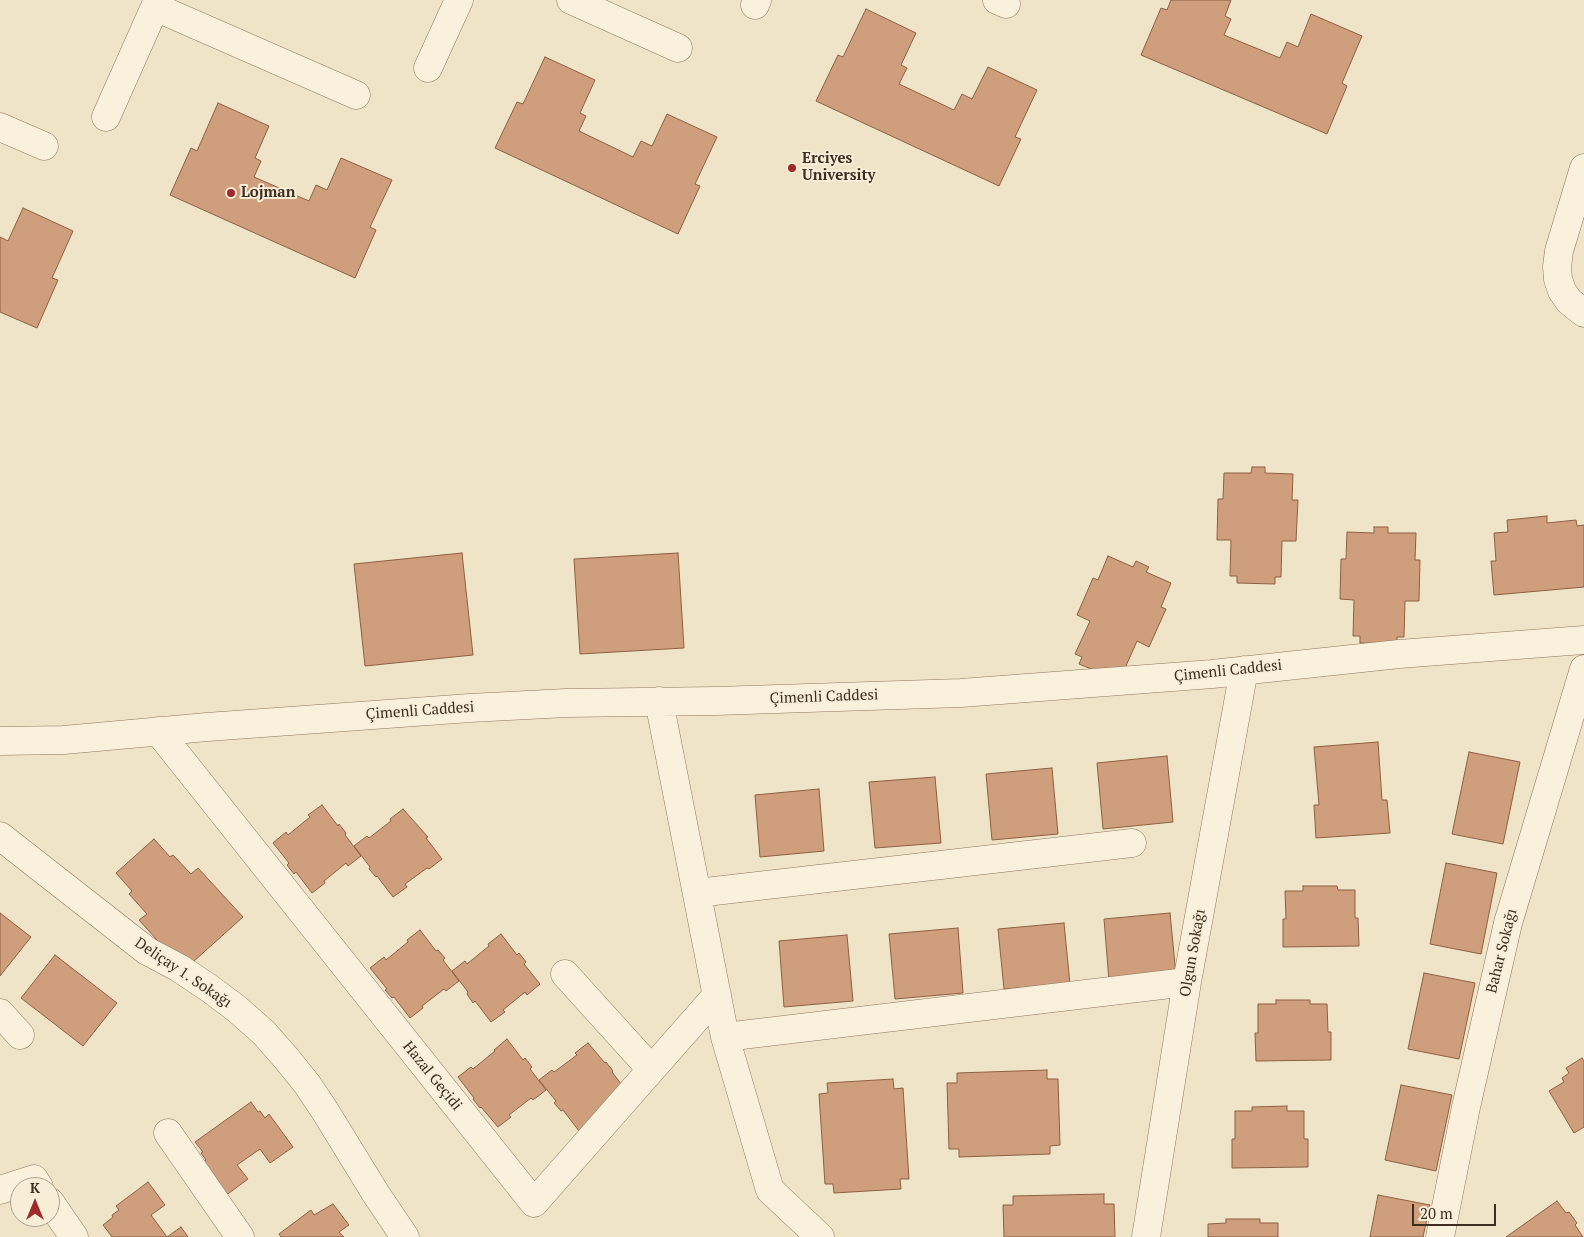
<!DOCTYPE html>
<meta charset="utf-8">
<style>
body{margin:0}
#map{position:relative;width:1584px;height:1237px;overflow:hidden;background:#f0e4c8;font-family:"PT Serif",serif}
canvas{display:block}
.north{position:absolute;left:10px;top:1177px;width:50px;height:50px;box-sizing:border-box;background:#f7eed8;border:1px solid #ada18e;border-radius:50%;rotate:0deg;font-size:14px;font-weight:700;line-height:20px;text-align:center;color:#3d2e20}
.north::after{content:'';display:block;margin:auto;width:18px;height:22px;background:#9e2a2b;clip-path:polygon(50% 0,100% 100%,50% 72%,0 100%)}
.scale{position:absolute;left:1412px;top:1204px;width:84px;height:22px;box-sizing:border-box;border:2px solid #3d2e20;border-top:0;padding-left:6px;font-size:15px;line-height:18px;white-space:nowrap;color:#3d2e20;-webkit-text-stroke:4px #f7eed8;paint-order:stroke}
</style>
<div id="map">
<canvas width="1584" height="1237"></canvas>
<div class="north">K</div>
<div class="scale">20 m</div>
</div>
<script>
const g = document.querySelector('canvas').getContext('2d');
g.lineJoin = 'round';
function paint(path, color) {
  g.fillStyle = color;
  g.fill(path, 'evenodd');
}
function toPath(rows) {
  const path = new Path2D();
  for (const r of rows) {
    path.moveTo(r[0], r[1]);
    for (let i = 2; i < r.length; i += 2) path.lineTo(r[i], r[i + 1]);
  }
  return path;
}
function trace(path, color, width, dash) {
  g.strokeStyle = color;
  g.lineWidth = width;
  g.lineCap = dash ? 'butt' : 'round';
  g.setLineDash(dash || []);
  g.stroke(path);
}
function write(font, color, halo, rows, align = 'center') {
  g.font = font + ' "PT Serif",serif';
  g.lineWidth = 4;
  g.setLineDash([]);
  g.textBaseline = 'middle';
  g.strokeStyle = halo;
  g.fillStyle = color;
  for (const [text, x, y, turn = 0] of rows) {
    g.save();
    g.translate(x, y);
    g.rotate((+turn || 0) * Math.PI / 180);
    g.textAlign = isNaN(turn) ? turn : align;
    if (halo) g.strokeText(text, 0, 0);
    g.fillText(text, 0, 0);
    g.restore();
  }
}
const building = toPath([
 [1171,0,1231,0,1225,16,1231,19,1224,35,1280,58,1287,42,1298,47,1311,14,1362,36,1342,83,1347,86,1327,134,1141,55,1161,8,1167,10,1171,0],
 [866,9,916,33,901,65,907,68,899,84,954,110,962,94,972,99,988,67,1037,90,1015,137,1021,139,999,186,816,101,838,55,843,57,866,9],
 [545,57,595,80,580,113,586,116,579,131,633,157,641,141,652,146,667,114,717,137,695,184,700,186,678,234,495,148,517,102,523,104,545,57],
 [218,103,269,126,255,158,261,161,254,177,309,201,316,185,327,190,341,158,392,180,370,227,376,230,355,278,170,195,191,148,197,151,218,103],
 [23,208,73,231,52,278,58,280,37,328,0,312,0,237,8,241,23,208],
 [1252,467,1265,467,1265,473,1293,474,1292,500,1298,500,1296,541,1282,541,1281,577,1275,577,1275,584,1237,583,1237,576,1230,576,1231,540,1217,540,1218,499,1223,499,1224,473,1251,473,1252,467],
 [1547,516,1547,523,1576,520,1577,526,1584,525,1584,587,1494,595,1491,561,1496,561,1494,533,1508,532,1507,520,1547,516],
 [1374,527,1388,527,1388,533,1416,533,1415,560,1420,560,1419,601,1405,601,1404,637,1397,637,1397,644,1360,643,1360,636,1353,636,1354,600,1340,599,1341,559,1346,559,1347,532,1374,533,1374,527],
 [462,553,473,655,365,666,354,564,462,553],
 [678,553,684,648,580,654,574,559,678,553],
 [1108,556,1133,567,1136,561,1149,567,1146,572,1171,583,1161,607,1166,609,1149,647,1137,641,1122,675,1113,678,1079,664,1082,657,1075,654,1090,621,1077,615,1093,578,1098,580,1108,556],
 [1378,742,1382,800,1387,800,1390,833,1316,838,1314,805,1319,805,1314,747,1378,742],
 [1469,752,1520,762,1503,844,1452,834,1469,752],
 [1167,756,1173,822,1103,829,1097,763,1167,756],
 [1052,768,1058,834,992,840,986,774,1052,768],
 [935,777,941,843,875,848,869,782,935,777],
 [819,789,824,851,760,857,755,795,819,789],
 [322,805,338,826,339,824,346,833,345,835,361,856,348,866,346,863,324,881,325,883,312,893,296,872,294,874,287,865,289,863,273,843,286,832,288,835,310,817,308,815,322,805],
 [403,809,428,837,426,838,442,859,429,869,427,868,405,884,407,887,393,897,377,876,376,877,369,869,370,867,354,846,367,836,369,838,391,821,390,819,403,809],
 [154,839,170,857,173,855,191,874,198,868,243,917,184,970,139,920,147,914,129,894,132,891,116,873,154,839],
 [1446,863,1497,873,1481,954,1430,944,1446,863],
 [1303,886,1337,886,1338,890,1355,890,1355,918,1358,918,1359,946,1283,947,1283,919,1286,919,1285,891,1303,891,1303,886],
 [0,913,31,937,0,976,0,913],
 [1170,913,1176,975,1109,981,1104,919,1170,913],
 [1064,923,1070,984,1004,989,998,929,1064,923],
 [958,928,963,993,895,999,889,934,958,928],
 [420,930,436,951,438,950,445,958,443,960,459,981,446,991,444,989,422,1006,423,1008,410,1018,394,997,392,998,385,990,387,989,370,968,384,957,386,960,408,942,407,940,420,930],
 [501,934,517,955,519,953,526,962,524,964,540,984,527,995,525,992,503,1010,505,1012,491,1022,475,1001,473,1003,467,994,468,992,452,971,465,961,467,964,489,946,488,944,501,934],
 [847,935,853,1001,784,1007,779,941,847,935],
 [55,955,117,1003,83,1046,21,998,55,955],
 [1424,973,1475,983,1459,1059,1408,1049,1424,973],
 [1276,1000,1310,1000,1310,1004,1327,1004,1328,1032,1331,1032,1331,1060,1256,1061,1255,1033,1258,1033,1258,1004,1276,1004,1276,1000],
 [507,1039,523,1060,525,1058,532,1067,530,1069,546,1090,533,1100,531,1098,509,1115,511,1117,498,1127,481,1107,480,1108,473,1099,474,1098,458,1077,471,1067,473,1069,495,1051,494,1050,507,1039],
 [588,1043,605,1063,606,1062,613,1071,612,1072,628,1093,579,1131,563,1110,561,1111,554,1103,556,1101,539,1080,552,1070,554,1072,577,1055,575,1053,588,1043],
 [1582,1058,1584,1061,1584,1127,1574,1133,1549,1091,1564,1082,1562,1078,1569,1073,1566,1068,1582,1058],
 [1047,1070,1047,1079,1058,1079,1060,1145,1050,1146,1050,1154,959,1157,959,1149,949,1149,947,1083,957,1083,957,1073,1047,1070],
 [893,1079,894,1089,903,1088,909,1179,900,1179,901,1189,834,1193,833,1184,825,1184,819,1094,828,1093,827,1083,893,1079],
 [1401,1085,1452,1095,1436,1171,1385,1160,1401,1085],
 [251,1102,258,1112,260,1111,265,1118,269,1114,293,1147,270,1163,260,1149,237,1165,248,1179,225,1196,201,1164,206,1160,201,1153,203,1152,195,1142,251,1102],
 [1287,1106,1287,1111,1304,1111,1304,1139,1308,1139,1308,1167,1232,1168,1232,1139,1235,1139,1235,1111,1252,1111,1252,1107,1287,1106],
 [148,1182,165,1205,151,1215,167,1237,112,1237,103,1225,113,1217,112,1215,119,1210,116,1206,148,1182],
 [1104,1194,1104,1204,1114,1204,1115,1237,1004,1237,1003,1205,1013,1205,1013,1196,1104,1194],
 [1378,1195,1430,1205,1423,1237,1370,1237,1378,1195],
 [1557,1201,1566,1213,1569,1212,1577,1223,1575,1225,1583,1237,1506,1237,1557,1201],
 [333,1204,349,1225,339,1232,344,1237,281,1237,279,1234,311,1210,314,1215,333,1204],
 [1226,1219,1260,1219,1260,1223,1278,1223,1278,1237,1208,1237,1208,1224,1226,1223,1226,1219],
 [181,1227,188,1237,167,1237,181,1227]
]);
const minor = toPath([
 [571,0,678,48],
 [997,0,1006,4],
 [755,5,757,0],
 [155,7,356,95],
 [428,68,459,0],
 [106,117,158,0],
 [0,127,44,146],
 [1584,168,1559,251,1557,267,1558,279,1562,291,1569,301,1584,313],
 [659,701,725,1037,770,1190,820,1237],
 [158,731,534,1203,717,995],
 [0,741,64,740,207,727,470,708,566,703,716,701,961,693,1212,674,1399,654,1584,640],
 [0,836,147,951,179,968,209,988,237,1009,264,1033,286,1058,307,1084,325,1111,376,1194,405,1237],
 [697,893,1132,843],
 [565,974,651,1069],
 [0,1013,20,1035],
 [725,1037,1187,982],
 [168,1133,240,1237],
 [0,1190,34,1179,39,1187],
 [50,1202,74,1237],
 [1146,1237,1187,982,1244,670],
 [1440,1237,1466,1107,1508,923,1584,669]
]);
const markers = [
 [792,168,5,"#9e2a2b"],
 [231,193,5,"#9e2a2b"]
];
const poiNames = [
 ["Erciyes",802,159],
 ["University",802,176],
 ["Lojman",241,193]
];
const streetNames = [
 ["Çimenli Caddesi",1228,671,-6],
 ["Çimenli Caddesi",824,697,-2],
 ["Çimenli Caddesi",420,711,-4],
 ["Bahar Sokağı",1502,951,-76],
 ["Olgun Sokağı",1193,953,-80],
 ["Deliçay 1. Sokağı",183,973,34],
 ["Hazal Geçidi",432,1076,51]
];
paint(building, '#cf9f7d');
trace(building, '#8d5f41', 1);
trace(minor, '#8d765c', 29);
trace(minor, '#faf1dc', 28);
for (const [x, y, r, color] of markers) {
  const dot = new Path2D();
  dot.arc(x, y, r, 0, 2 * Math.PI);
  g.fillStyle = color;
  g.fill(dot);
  trace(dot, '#f7eed8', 2);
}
write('bold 15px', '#3d2e20', '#f7eed8', poiNames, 'left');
write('15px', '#3d2e20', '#f7eed8', streetNames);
</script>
